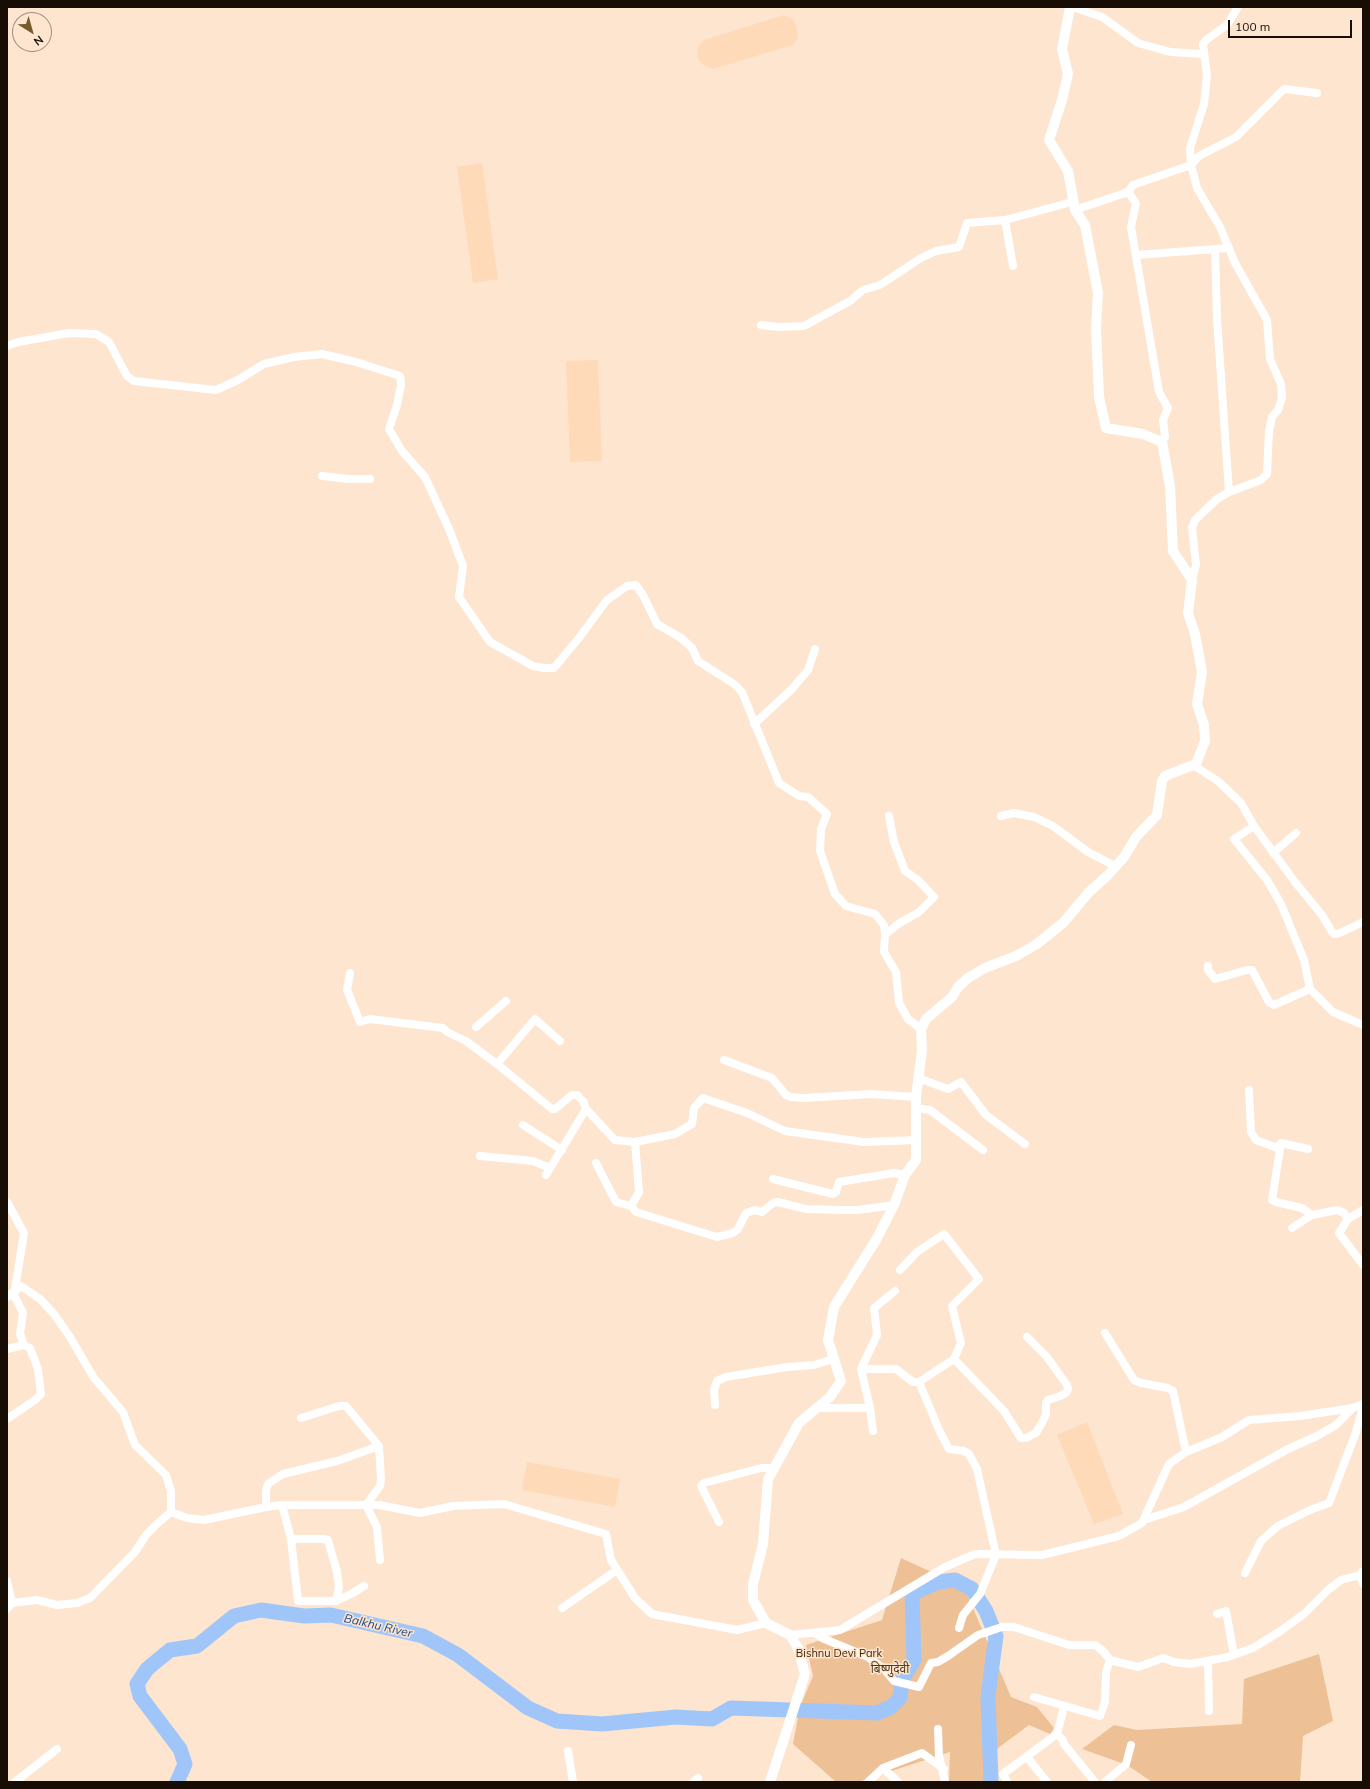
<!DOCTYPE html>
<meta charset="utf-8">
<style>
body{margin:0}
#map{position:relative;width:1370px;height:1789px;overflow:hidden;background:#fde5cf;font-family:Mulish,sans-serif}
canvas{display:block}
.frame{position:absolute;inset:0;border:8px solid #170d05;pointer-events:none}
.north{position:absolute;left:12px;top:12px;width:40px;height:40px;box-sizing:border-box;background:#fde5cf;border:1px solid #a18f7e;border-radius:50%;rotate:143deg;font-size:11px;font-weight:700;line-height:16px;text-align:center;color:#170d05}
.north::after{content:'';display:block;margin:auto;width:14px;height:18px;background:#755b2d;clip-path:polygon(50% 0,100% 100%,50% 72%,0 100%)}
.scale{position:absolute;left:1228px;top:20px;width:124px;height:18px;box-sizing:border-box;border:2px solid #170d05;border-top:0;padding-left:5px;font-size:12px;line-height:14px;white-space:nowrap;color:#170d05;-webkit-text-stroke:3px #fde5cf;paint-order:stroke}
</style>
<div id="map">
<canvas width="1370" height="1789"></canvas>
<div class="frame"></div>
<div class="north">N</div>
<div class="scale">100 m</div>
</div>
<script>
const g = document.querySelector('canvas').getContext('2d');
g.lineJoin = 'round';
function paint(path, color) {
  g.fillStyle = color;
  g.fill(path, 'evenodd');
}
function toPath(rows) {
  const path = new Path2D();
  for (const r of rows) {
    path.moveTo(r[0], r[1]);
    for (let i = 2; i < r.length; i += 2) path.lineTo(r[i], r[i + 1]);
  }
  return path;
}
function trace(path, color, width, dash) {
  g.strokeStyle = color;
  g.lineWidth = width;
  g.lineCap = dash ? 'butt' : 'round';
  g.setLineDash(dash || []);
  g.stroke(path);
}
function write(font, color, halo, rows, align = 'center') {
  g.font = font + ' Mulish,"Noto Sans Devanagari",sans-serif';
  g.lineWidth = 3;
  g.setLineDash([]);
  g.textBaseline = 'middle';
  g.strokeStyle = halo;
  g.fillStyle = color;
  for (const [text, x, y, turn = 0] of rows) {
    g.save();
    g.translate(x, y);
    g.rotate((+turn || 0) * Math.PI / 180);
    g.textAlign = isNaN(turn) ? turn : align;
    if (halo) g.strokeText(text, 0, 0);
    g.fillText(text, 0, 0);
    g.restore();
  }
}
const built = toPath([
 [784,15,793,19,797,29,798,38,793,45,713,69,703,65,697,57,698,46,704,40],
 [482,163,498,279,473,283,457,167],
 [598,360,602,461,570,462,566,361],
 [1087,1422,1123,1514,1094,1524,1057,1435],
 [527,1462,620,1479,615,1507,522,1490]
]);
const green = toPath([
 [901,1558,964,1587,1011,1697,1037,1707,1054,1728,1050,1734,1029,1725,990,1754,986,1782,949,1782,950,1752,858,1782,836,1782,793,1744,800,1707,813,1676,806,1645,882,1620],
 [1319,1654,1333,1721,1303,1736,1300,1782,1152,1782,1127,1765,1082,1749,1114,1725,1137,1730,1242,1724,1244,1679]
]);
const river = toPath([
 [177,1782,185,1764,180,1749,140,1696,137,1684,147,1669,170,1650,197,1646,234,1616,261,1610,304,1616,331,1615,423,1636,458,1655,528,1708,557,1721,602,1724,676,1717,712,1719,731,1708,877,1713,891,1707,900,1698,902,1680,914,1660,912,1594,938,1582,955,1580,972,1589,986,1611,996,1636,988,1696,991,1782]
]);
const minor = toPath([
 [1073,7,1102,17,1138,43,1170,52,1203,54],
 [1128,192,1133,185,1191,165,1199,156,1236,137,1284,89,1317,93],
 [1075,210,1128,192,1136,203,1131,227,1159,392,1168,408,1163,420,1165,437,1162,442],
 [1005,220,1013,266],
 [1215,249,1217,319,1229,492],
 [1136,255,1229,248],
 [761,325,779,327,804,326,850,301,863,290,880,285,921,258,936,251,959,247,967,223,1005,220,1072,202],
 [7,346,18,342,69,333,96,334,109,342,127,376,134,381,216,390,238,380,264,364,294,357,322,354,356,362,400,376,401,385,397,405,389,429,402,451,425,477,449,529,463,566,459,597,490,642,533,666,544,668,554,668,579,638,607,600,627,586,636,585,643,595,657,624,681,638,692,648,698,661,734,684,742,692,779,783,799,796,808,797,827,814,821,829,820,851,835,894,846,906,875,914,884,925,885,935,884,952,896,972,899,1003,908,1019,921,1029],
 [322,476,348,479,370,479],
 [1192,580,1196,565,1192,528,1195,520,1217,499,1229,492,1261,480,1267,474,1269,431,1272,417,1278,410,1282,398,1281,384,1270,359,1267,320,1235,263,1220,227,1197,188,1191,165,1190,148,1204,104,1207,75,1203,44,1206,40,1227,25,1238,7],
 [754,724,792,689,808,670,815,649],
 [1196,764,1193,765,1218,781,1241,803,1254,826,1234,839,1267,880,1281,904,1304,960,1310,989,1333,1012,1363,1025],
 [1001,816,1014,813,1034,817,1053,826,1088,852,1115,866],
 [1254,826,1295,882,1322,915,1332,932,1334,934,1340,933,1363,922],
 [1273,853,1296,833],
 [885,935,898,924,919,912,934,897,918,880,905,871,894,842,889,816],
 [1208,966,1208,970,1215,979,1247,970,1252,970,1269,1002,1274,1005,1310,989],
 [350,973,347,990,360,1022,370,1019,443,1028,447,1032,466,1041,497,1064,552,1109,555,1109,572,1095,577,1095,583,1101,586,1109,615,1140,635,1142,675,1134,692,1124,694,1108,703,1098,747,1113,785,1131,864,1142,917,1140],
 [476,1027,506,1001],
 [724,1060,772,1078,786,1095,791,1097,803,1098,871,1094,916,1097],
 [497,1064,535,1019,560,1041],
 [918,1078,948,1089,961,1082,986,1115,1025,1144],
 [1249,1090,1251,1132,1256,1140,1280,1149,1279,1145,1281,1143,1308,1149],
 [916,1108,930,1110,983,1150],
 [523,1125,562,1150],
 [1280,1149,1272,1200,1276,1202,1302,1208,1312,1215],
 [480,1156,533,1161,550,1168],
 [596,1163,616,1202,631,1206,636,1212,717,1237,733,1233,738,1229,746,1213,755,1210,762,1212,773,1203,778,1202,806,1209,843,1210,858,1210,894,1205],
 [546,1175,586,1109],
 [773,1179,833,1194,836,1192,839,1182,894,1173,905,1175],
 [7,1202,24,1233,14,1295,23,1313,20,1334,24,1345],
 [631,1206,639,1192,635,1142],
 [1348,1219,1339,1233,1363,1265],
 [1292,1228,1312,1215,1337,1210,1344,1213,1348,1219,1363,1210],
 [7,1297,21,1286,40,1299,54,1314,70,1337,94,1378,123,1412,135,1445,166,1475,171,1491,171,1512],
 [1105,1333,1134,1380,1141,1383,1168,1388,1173,1391,1186,1452],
 [7,1349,24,1345,30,1348,38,1369,41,1394,35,1400,7,1419],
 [954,1359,1004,1411,1021,1438,1026,1438,1036,1433,1043,1421,1046,1414,1046,1403,1048,1400,1060,1396,1066,1393,1068,1389,1067,1385,1047,1357,1027,1337],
 [861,1369,896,1369,913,1382,919,1382,954,1359,961,1343,952,1306,979,1279,944,1234,917,1252,900,1270],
 [919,1382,940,1432,949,1449,964,1451,969,1454,977,1469,996,1555,980,1594,963,1615,959,1628],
 [715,1405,714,1390,717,1381,726,1377,787,1367,814,1365,833,1359],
 [816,1408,870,1408,873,1431],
 [870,1408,861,1369,877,1335,874,1308,895,1291],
 [301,1418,339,1406,346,1406,379,1446],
 [282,1505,291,1539,298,1601,336,1601,351,1594,364,1586],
 [266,1507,266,1491,268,1484,283,1474,337,1461,379,1446,381,1479,380,1486,366,1505,377,1527,380,1560],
 [1144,1520,1184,1507,1288,1449,1317,1436,1336,1425,1353,1408],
 [719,1522,701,1486,704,1483,761,1468,774,1468],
 [291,1539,323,1539,328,1540,337,1572,339,1587,336,1601],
 [1362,1572,1360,1575,1363,1584],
 [1245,1573,1261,1541,1278,1526,1310,1510,1329,1503,1355,1435,1363,1408],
 [7,1581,12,1603,7,1609],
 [12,1603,37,1600,57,1605,77,1603,90,1598,135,1552,146,1535,159,1522,171,1512,187,1518,204,1520,266,1507,282,1505,379,1505,420,1513,453,1506,504,1504,606,1534,611,1560,635,1598,652,1614,737,1630,766,1623],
 [562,1608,617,1570],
 [1217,1614,1226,1611,1234,1655],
 [815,1633,822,1638,868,1657,884,1669,894,1681,919,1687,931,1663,938,1662,948,1656,978,1635,1002,1627,1014,1627,1069,1645,1095,1645,1103,1651,1110,1660],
 [790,1635,840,1630,945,1567,975,1554,1042,1555,1119,1536,1142,1523,1169,1464,1186,1452,1222,1437,1249,1420,1300,1416,1353,1408,1363,1404],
 [1208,1661,1209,1711],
 [1034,1697,1100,1716,1105,1702,1106,1672,1110,1660,1138,1667,1163,1658,1174,1662,1190,1664,1228,1657,1253,1648,1279,1632,1304,1614,1329,1589,1341,1580,1360,1575],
 [938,1729,939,1756,945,1782],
 [1057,1734,1064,1707],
 [568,1751,573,1782],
 [1027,1757,1047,1782],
 [883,1768,898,1782],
 [15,1782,57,1749],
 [693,1782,698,1778],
 [868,1782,883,1768,922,1753,944,1769],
 [1007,1782,1003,1774,1057,1734,1063,1740,1064,1744,1095,1782],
 [1105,1782,1126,1764,1131,1745]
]);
const tertiary = toPath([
 [770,1782,805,1674,798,1648,790,1635,766,1623,753,1600,753,1584,763,1544,768,1479,799,1423,830,1397,841,1381,828,1340,834,1307,876,1240,894,1205,905,1175,916,1160,916,1097,922,1050,921,1029,926,1019,952,997,958,987,968,978,985,968,1016,956,1037,944,1064,922,1089,892,1107,876,1124,857,1136,837,1157,815,1162,781,1165,776,1196,764,1205,741,1204,725,1197,704,1202,672,1195,634,1188,613,1192,580,1173,551,1170,486,1162,442,1143,434,1106,428,1099,397,1096,328,1098,293,1085,225,1075,210,1068,171,1049,140,1062,100,1068,74,1062,49,1070,7]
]);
const parkNames = [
 ["Bishnu Devi Park",839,1654]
];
const waterNames = [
 ["Balkhu River",378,1626,13]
];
const neighbourhoodNames = [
 ["बिष्णुदेवी",890,1669]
];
paint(built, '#fedab9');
paint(green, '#edc096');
trace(river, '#a0c6f9', 15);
trace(minor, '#fff', 8);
trace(tertiary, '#fff', 10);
write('11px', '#432400', '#fde5cf', parkNames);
write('italic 12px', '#1a4985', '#fde5cf', waterNames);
write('12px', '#4f3a15', '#fde5cf', neighbourhoodNames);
</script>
